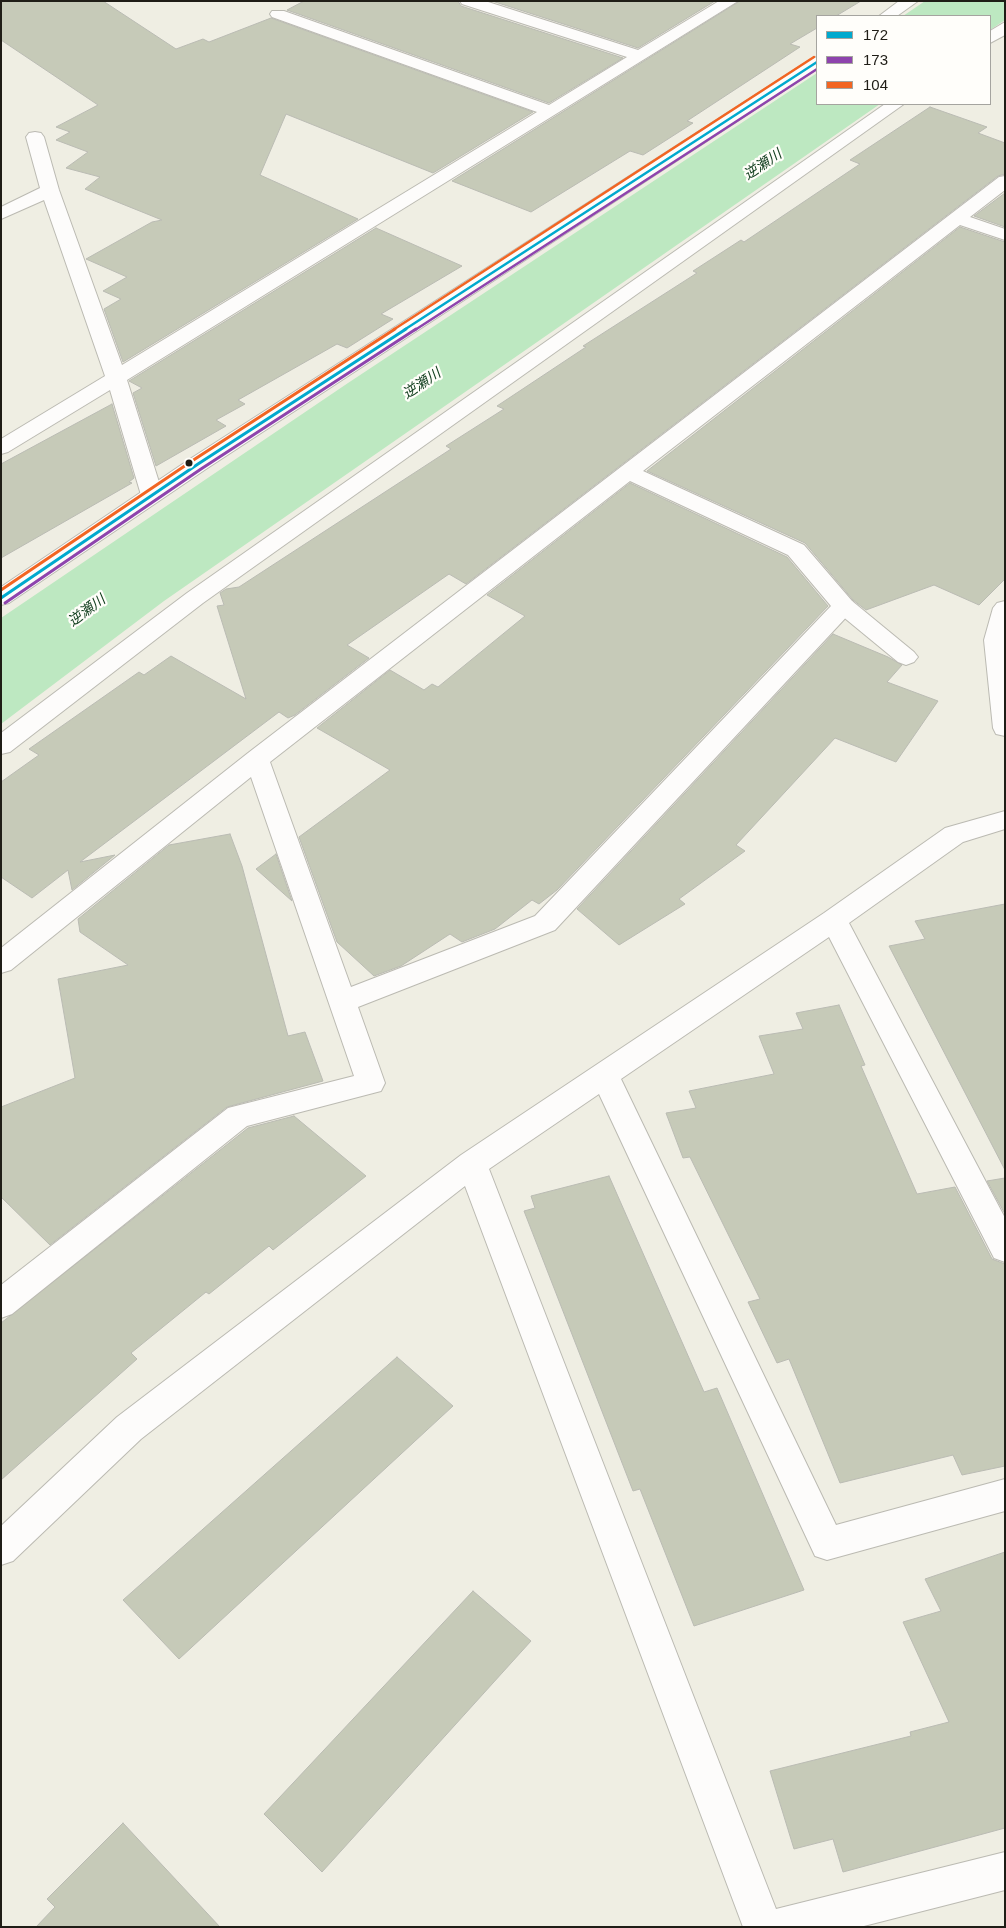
<!DOCTYPE html>
<meta charset="utf-8">
<style>
body{margin:0}
#map{position:relative;width:1006px;height:1928px;overflow:hidden;background:#efeee3;font-family:Arial,sans-serif}
canvas{display:block}
.frame{position:absolute;inset:0;border:2px solid #1f1d16;pointer-events:none}
.legend{position:absolute;left:816px;top:15px;width:175px;height:90px;box-sizing:border-box;background:#fffefa;border:1px solid #a5a49f;margin:0;padding:6px 9px;list-style:none;font-size:15px;color:#1f1d16}
.legend li{display:flex;align-items:center;gap:10px;height:25px}
.legend b{width:25px;border:1px solid #a5a49f}
</style>
<div id="map">
<canvas width="1006" height="1928"></canvas>
<div class="frame"></div>
<ul class="legend">
<li><b style="height:6px;background:#00a9ce"></b>172</li>
<li><b style="height:6px;background:#8e44ad"></b>173</li>
<li><b style="height:6px;background:#f26522"></b>104</li>
</ul>
</div>
<script>
const g = document.querySelector('canvas').getContext('2d');
g.lineJoin = 'round';
function paint(path, color) {
  g.fillStyle = color;
  g.fill(path, 'evenodd');
}
function toPath(rows) {
  const path = new Path2D();
  for (const r of rows) {
    path.moveTo(r[0], r[1]);
    for (let i = 2; i < r.length; i += 2) path.lineTo(r[i], r[i + 1]);
  }
  return path;
}
function trace(path, color, width, dash) {
  g.strokeStyle = color;
  g.lineWidth = width;
  g.lineCap = dash ? 'butt' : 'round';
  g.setLineDash(dash || []);
  g.stroke(path);
}
function write(font, color, halo, rows, align = 'center') {
  g.font = font + ' Arial,"Noto Sans JP",sans-serif';
  g.lineWidth = 4.5;
  g.setLineDash([]);
  g.textBaseline = 'middle';
  g.strokeStyle = halo;
  g.fillStyle = color;
  for (const [text, x, y, turn = 0] of rows) {
    g.save();
    g.translate(x, y);
    g.rotate((+turn || 0) * Math.PI / 180);
    g.textAlign = isNaN(turn) ? turn : align;
    if (halo) g.strokeText(text, 0, 0);
    g.fillText(text, 0, 0);
    g.restore();
  }
}
const water = toPath([
 [925,1,1005,1,1005,20,990,30,990,16,903,16],
 [817,73,817,104,880,104,164,601,1,724,1,618,348,383]
]);
const building = toPath([
 [1,1,103,1,176,49,203,39,209,42,271,18,533,112,433,173,286,114,260,175,358,219,123,362,104,309,121,299,103,291,127,277,86,259,152,222,162,220,85,189,100,177,66,168,88,152,56,140,70,132,56,127,98,105,1,40,1,1],
 [304,1,458,1,461,6,623,58,549,103,287,10,304,1],
 [492,1,715,1,638,48,492,1],
 [740,1,861,1,836,16,817,16,817,28,790,44,800,47,687,121,693,123,643,155,630,151,531,212,452,181,740,1],
 [930,107,987,127,978,133,1005,143,1005,174,998,176,466,584,449,574,347,645,369,658,295,715,288,718,279,712,80,862,115,855,72,890,68,870,32,898,1,877,1,782,39,755,29,749,139,672,144,675,171,656,246,699,217,606,224,605,220,593,226,589,239,587,451,449,446,446,504,409,497,406,586,347,583,346,697,273,693,271,741,240,744,242,860,164,850,160,930,107],
 [1005,193,1005,227,974,216,1005,193],
 [960,227,1005,242,1005,579,979,605,934,585,866,610,853,600,805,543,647,471,960,227],
 [376,228,462,266,381,314,393,319,347,348,337,344,238,400,245,404,216,420,226,426,156,466,133,393,142,388,129,381,376,228],
 [112,404,134,478,129,482,132,483,1,558,1,464,112,404],
 [630,483,787,557,828,606,557,890,539,904,532,900,495,929,462,942,450,934,401,966,374,976,337,942,299,837,390,770,317,728,390,670,424,690,432,684,438,687,525,616,487,595,630,483],
 [833,634,888,657,902,665,887,682,938,701,896,762,835,738,736,845,745,851,679,899,685,904,619,945,577,909,833,634],
 [230,834,242,866,288,1036,305,1032,323,1081,227,1107,50,1245,1,1197,1,1107,75,1078,58,979,128,965,80,932,78,919,169,845,230,834],
 [276,854,292,901,256,869,276,854],
 [1005,904,1005,1170,889,946,925,939,915,921,1005,904],
 [839,1005,865,1065,861,1066,917,1194,955,1187,992,1259,1005,1264,1005,1466,962,1475,953,1455,840,1483,789,1359,777,1363,748,1302,760,1299,690,1157,683,1158,666,1113,696,1108,689,1091,774,1074,759,1036,803,1029,796,1013,839,1005],
 [294,1116,366,1176,273,1250,269,1246,209,1294,206,1292,131,1353,137,1359,1,1480,1,1323,248,1128,294,1116],
 [609,1176,704,1392,717,1388,804,1590,694,1626,640,1489,633,1491,524,1211,535,1208,531,1196,609,1176],
 [1005,1178,1005,1214,987,1181,1005,1178],
 [397,1357,453,1406,179,1659,123,1600,397,1357],
 [1005,1552,1005,1828,843,1872,833,1839,794,1849,770,1771,911,1736,910,1732,949,1722,903,1622,941,1611,925,1579,1005,1552],
 [473,1591,531,1641,322,1872,264,1814,473,1591],
 [123,1823,220,1927,36,1927,55,1907,47,1899,123,1823]
]);
const service = toPath([
 [844,599,852,601,914,652,918,657,914,662,906,665,898,662,836,611,832,606,836,601,844,599]
]);
const minor = toPath([
 [460,1,485,1,638,50,719,1,738,1,127,380,163,495,160,500,152,502,144,500,141,495,110,390,8,452,1,454,1,439,105,376,44,200,1,219,1,207,40,188,26,137,29,133,35,132,41,133,44,137,59,190,122,365,537,112,272,17,270,14,272,11,284,11,549,105,627,57,462,4,460,1],
 [1005,22,1005,35,990,43,990,31,1005,22],
 [885,104,904,104,203,603,10,752,1,754,1,733,187,593,885,104],
 [1005,176,1005,190,970,217,1005,229,1005,240,960,225,643,471,804,545,852,601,856,606,852,611,555,930,358,1007,385,1083,381,1091,247,1126,12,1314,1,1318,1,1285,228,1108,354,1076,251,777,11,970,1,973,1,948,248,753,999,177,1005,176],
 [630,481,788,555,831,606,535,916,351,987,270,762,630,481],
 [1005,601,1005,736,996,734,993,728,984,640,993,608,997,603,1005,601],
 [1005,811,1005,829,963,842,849,923,1005,1218,1005,1262,994,1258,829,937,621,1079,836,1525,1005,1479,1005,1511,827,1560,815,1556,599,1094,489,1169,776,1909,1005,1852,1005,1890,860,1927,743,1927,465,1186,141,1439,13,1561,1,1565,1,1526,117,1417,461,1155,824,913,945,828,1005,811]
]);
const primary = toPath([
 [899,1,918,1,897,16,879,16,899,1],
 [817,57,817,69,206,469,9,603,1,605,1,587,190,459,811,59,817,57]
]);
const bus1Far1 = toPath([
 [404,330,817,62]
]);
const bus1 = toPath([
 [1,598,198,464,406,329]
]);
const bus2Far1 = toPath([
 [415,330,817,69]
]);
const bus2 = toPath([
 [5,603,201,469,416,329]
]);
const bus3Far1 = toPath([
 [393,330,814,57]
]);
const bus3 = toPath([
 [1,590,195,459,395,329]
]);
const markers = [
 [189,463,4.5,"#1f1d16"]
];
const farWaternames = [
 ["逆瀬川",763,165,-34],
 ["逆瀬川",422,384,-34],
 ["逆瀬川",87,611,-37]
];
paint(water, '#bde8c1');
paint(building, '#c6cab8');
trace(building, '#babbb3', 1);
trace(service, '#bbbab2', 2);
trace(minor, '#bbbab2', 2);
trace(primary, '#bbbab2', 2);
paint(service, '#fdfcfb');
paint(minor, '#fdfcfb');
paint(primary, '#fdfcfb');
trace(bus1Far1, '#00a9ce', 2.5);
trace(bus1, '#00a9ce', 3);
trace(bus2Far1, '#8e44ad', 2.5);
trace(bus2, '#8e44ad', 3);
trace(bus3Far1, '#f26522', 2.5);
trace(bus3, '#f26522', 3);
for (const [x, y, r, color] of markers) {
  const dot = new Path2D();
  dot.arc(x, y, r, 0, 2 * Math.PI);
  g.fillStyle = color;
  g.fill(dot);
  trace(dot, '#fffefa', 2);
}
write('italic 14px', '#0d3b1a', '#fffefa', farWaternames);
</script>
